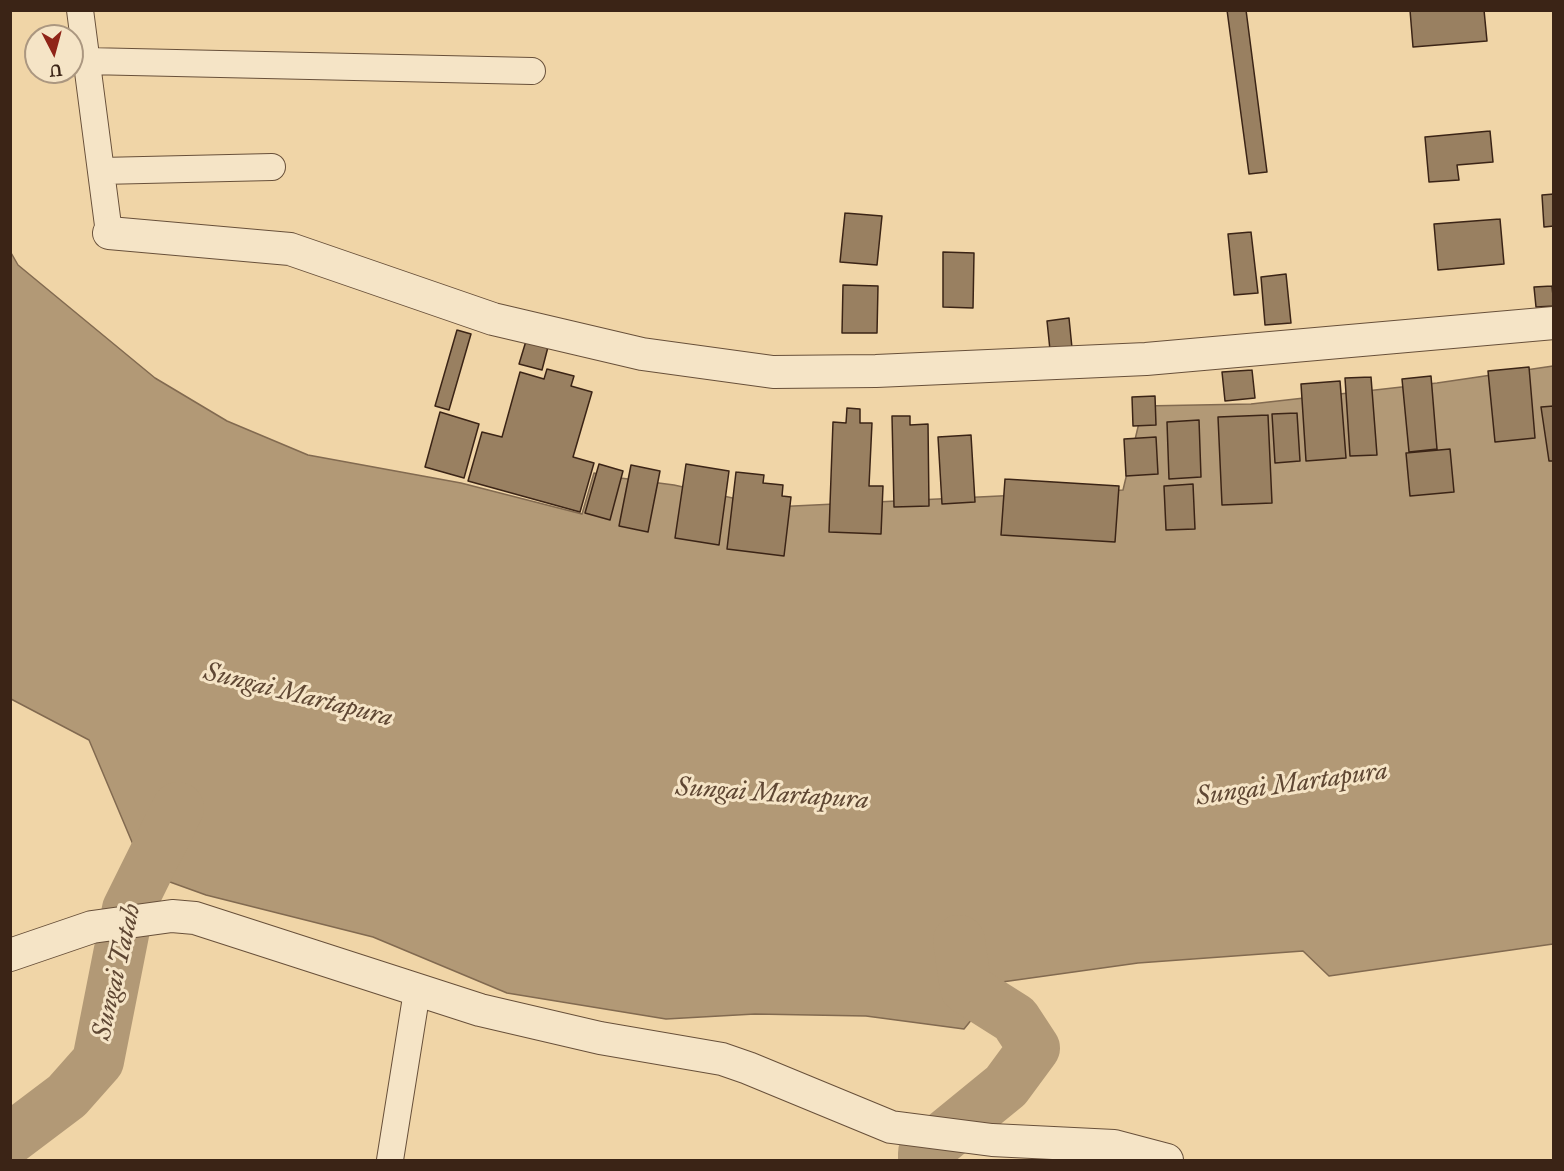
<!DOCTYPE html>
<style>
body{margin:0}
#map{position:relative;width:1564px;height:1171px;overflow:hidden;background:#f0d5a7;font-family:"IM FELL Great Primer",serif}
canvas{display:block}
.frame{position:absolute;inset:0;border:12px solid #3b2416;pointer-events:none}
.north{position:absolute;left:24px;top:24px;width:60px;height:60px;box-sizing:border-box;background:#f5e4c6;border:2px solid #ab9780;border-radius:50%;rotate:174deg;font-size:16px;font-weight:700;line-height:24px;text-align:center;color:#3b2416}
.north::after{content:'';display:block;margin:auto;width:21px;height:27px;background:#8f2418;clip-path:polygon(50% 0,100% 100%,50% 72%,0 100%)}
</style>
<div id="map">
<canvas width="1564" height="1171"></canvas>
<div class="frame"></div>
<div class="north">U</div>
</div>
<script>
const g = document.querySelector('canvas').getContext('2d');
g.lineJoin = 'round';
function paint(path, color) {
  g.fillStyle = color;
  g.fill(path, 'evenodd');
}
function toPath(rows) {
  const path = new Path2D();
  for (const r of rows) {
    path.moveTo(r[0], r[1]);
    for (let i = 2; i < r.length; i += 2) path.lineTo(r[i], r[i + 1]);
  }
  return path;
}
function trace(path, color, width, dash) {
  g.strokeStyle = color;
  g.lineWidth = width;
  g.lineCap = dash ? 'butt' : 'round';
  g.setLineDash(dash || []);
  g.stroke(path);
}
function write(font, color, halo, rows, align = 'center') {
  g.font = font + ' "IM FELL Great Primer",serif';
  g.lineWidth = 6;
  g.setLineDash([]);
  g.textBaseline = 'middle';
  g.strokeStyle = halo;
  g.fillStyle = color;
  for (const [text, x, y, turn = 0] of rows) {
    g.save();
    g.translate(x, y);
    g.rotate((+turn || 0) * Math.PI / 180);
    g.textAlign = isNaN(turn) ? turn : align;
    if (halo) g.strokeText(text, 0, 0);
    g.fillText(text, 0, 0);
    g.restore();
  }
}
const water = toPath([
 [10,251,18,265,155,378,227,421,308,455,461,483,582,514,594,473,605,476,674,485,773,507,1123,490,1143,406,1251,404,1437,383,1553,366,1553,944,1329,976,1303,951,1138,963,1002,982,964,1029,866,1016,755,1014,666,1019,507,993,373,937,206,895,145,873,89,740,11,699,10,251]
]);
const river = toPath([
 [10,1139,67,1096,98,1061,128,909,178,808],
 [924,1160,924,1153,1006,1086,1034,1048,1015,1019,966,988,959,941]
]);
const building = toPath([
 [1227,10,1246,10,1267,172,1249,174,1227,10],
 [1410,10,1484,10,1487,41,1413,47,1410,10],
 [1490,131,1493,162,1457,165,1459,180,1429,182,1425,137,1490,131],
 [1554,194,1554,226,1544,227,1542,195,1554,194],
 [845,213,882,216,877,265,840,262,845,213],
 [1500,219,1504,264,1438,270,1434,224,1500,219],
 [1251,232,1258,293,1234,295,1228,234,1251,232],
 [943,252,974,253,973,308,943,307,943,252],
 [1286,274,1291,323,1265,325,1261,277,1286,274],
 [843,285,878,286,877,333,842,333,843,285],
 [1552,286,1554,306,1536,307,1534,287,1552,286],
 [1069,318,1072,348,1050,350,1047,321,1069,318],
 [457,330,471,334,449,410,435,406,457,330],
 [526,341,548,347,542,370,519,364,526,341],
 [1529,367,1535,438,1495,442,1488,371,1529,367],
 [547,369,574,376,571,386,592,392,573,457,594,463,580,512,468,481,482,432,502,437,520,372,544,379,547,369],
 [1252,370,1255,398,1225,401,1222,372,1252,370],
 [1431,376,1437,449,1409,452,1402,379,1431,376],
 [1371,377,1377,455,1350,456,1345,378,1371,377],
 [1340,381,1346,458,1306,461,1301,384,1340,381],
 [1155,396,1156,425,1133,426,1132,397,1155,396],
 [1554,406,1554,461,1549,461,1541,407,1554,406],
 [847,408,860,409,860,423,872,423,869,486,883,486,881,534,829,532,833,422,846,423,847,408],
 [440,412,479,424,464,478,425,467,440,412],
 [1297,413,1300,461,1275,463,1272,414,1297,413],
 [1268,415,1272,503,1222,505,1218,417,1268,415],
 [892,416,910,416,910,425,928,424,929,506,894,507,892,416],
 [1199,420,1201,477,1169,479,1167,422,1199,420],
 [971,435,975,502,942,504,938,437,971,435],
 [1156,437,1158,474,1126,476,1124,439,1156,437],
 [1450,449,1454,492,1410,496,1406,453,1450,449],
 [599,464,623,471,610,520,585,513,599,464],
 [686,464,729,471,719,545,675,538,686,464],
 [631,465,660,471,648,532,619,526,631,465],
 [736,472,764,475,763,483,783,485,782,496,791,497,784,556,727,549,736,472],
 [1005,479,1119,486,1115,542,1001,535,1005,479],
 [1193,484,1195,529,1166,530,1164,486,1193,484]
]);
const minor = toPath([
 [80,10,109,233],
 [87,61,532,71],
 [101,171,272,167],
 [390,1160,417,991]
]);
const tertiary = toPath([
 [109,233,290,249,493,319,642,354,773,372,876,371,1146,359,1554,323],
 [10,955,92,927,172,916,195,918,480,1010,600,1038,722,1059,748,1068,891,1127,992,1140,1114,1146,1167,1160]
]);
const waterNames = [
 ["Sungai Martapura",298,696,14],
 ["Sungai Martapura",1292,785,-8],
 ["Sungai Martapura",772,795,4],
 ["Sungai Tatah",118,972,-77]
];
paint(water, '#b29976');
trace(water, '#826a50', 1.5);
trace(river, '#b29976', 52);
paint(building, '#998061');
trace(building, '#3b2416', 1.5);
trace(minor, '#68503a', 28);
trace(tertiary, '#68503a', 34);
trace(minor, '#f5e4c6', 26);
trace(tertiary, '#f5e4c6', 32);
write('italic 26px', '#5f4733', '#f5e4c6', waterNames);
</script>
